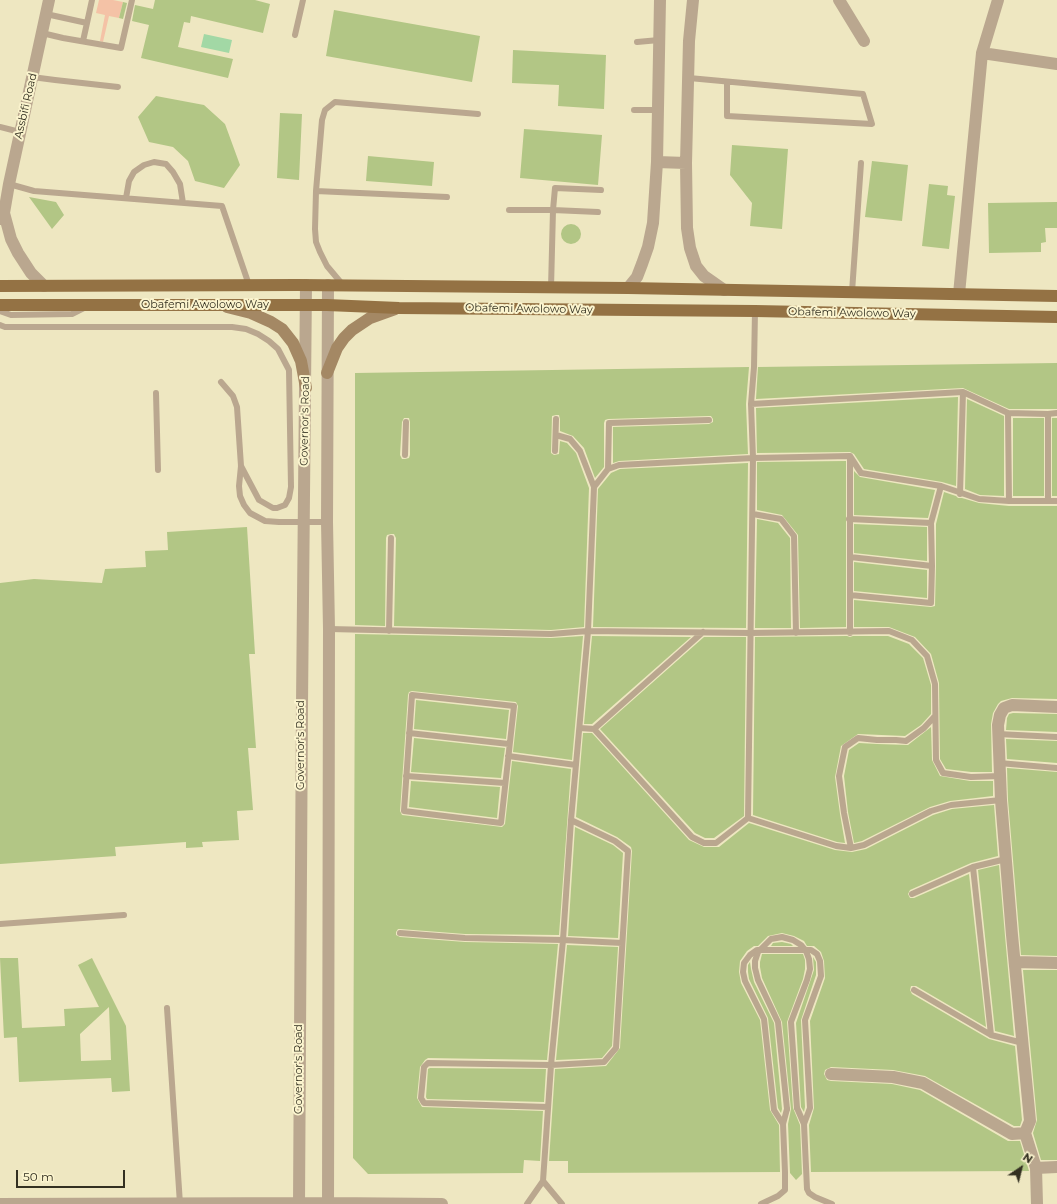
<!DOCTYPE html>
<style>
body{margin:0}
#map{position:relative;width:1057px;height:1204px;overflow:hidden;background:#eee7c1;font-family:Montserrat,sans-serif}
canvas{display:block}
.north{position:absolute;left:1001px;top:1148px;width:40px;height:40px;-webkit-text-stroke:3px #fbf4ce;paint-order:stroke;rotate:35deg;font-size:11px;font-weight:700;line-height:16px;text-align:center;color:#333021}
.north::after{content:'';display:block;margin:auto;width:14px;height:18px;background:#333021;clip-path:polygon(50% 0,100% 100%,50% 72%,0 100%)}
.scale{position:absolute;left:16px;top:1170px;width:109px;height:18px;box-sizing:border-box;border:2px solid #333021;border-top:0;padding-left:5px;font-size:12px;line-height:14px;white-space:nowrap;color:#333021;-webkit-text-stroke:3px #fbf4ce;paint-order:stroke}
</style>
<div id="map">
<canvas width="1057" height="1204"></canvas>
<div class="north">N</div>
<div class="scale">50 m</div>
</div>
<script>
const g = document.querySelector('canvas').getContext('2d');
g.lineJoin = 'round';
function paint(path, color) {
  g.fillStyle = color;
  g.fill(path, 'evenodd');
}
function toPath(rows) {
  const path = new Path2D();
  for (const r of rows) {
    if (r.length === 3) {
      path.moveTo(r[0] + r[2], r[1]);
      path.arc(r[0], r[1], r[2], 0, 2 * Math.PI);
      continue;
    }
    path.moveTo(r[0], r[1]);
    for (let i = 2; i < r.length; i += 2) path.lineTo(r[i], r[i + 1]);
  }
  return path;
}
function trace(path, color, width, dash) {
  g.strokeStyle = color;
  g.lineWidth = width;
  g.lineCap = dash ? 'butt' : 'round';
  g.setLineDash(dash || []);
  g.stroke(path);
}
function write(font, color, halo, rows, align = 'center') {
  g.font = font + ' Montserrat,sans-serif';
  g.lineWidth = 4;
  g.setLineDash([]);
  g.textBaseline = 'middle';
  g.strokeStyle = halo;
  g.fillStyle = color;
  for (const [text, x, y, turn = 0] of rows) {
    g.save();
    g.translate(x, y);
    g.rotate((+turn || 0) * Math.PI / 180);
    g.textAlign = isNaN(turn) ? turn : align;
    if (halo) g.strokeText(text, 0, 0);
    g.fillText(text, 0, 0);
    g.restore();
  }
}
const green = toPath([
 [99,0,113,0,123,2,119,18,109,16,103,42,100,41,105,15,96,13]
]);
const water = toPath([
 [204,34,232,40,229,53,201,47]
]);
const building = toPath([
 [155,0,255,0,270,4,263,33,191,16,190,23,184,22,178,47,233,59,228,78,141,58,149,25,132,21,135,5,153,9],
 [123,2,127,3,123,19,119,18],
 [334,10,480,36,472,82,326,56],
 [513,50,606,55,604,109,558,106,559,85,512,83],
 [156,96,204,105,225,124,240,165,224,188,195,181,188,161,173,147,149,142,138,117],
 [280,113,302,114,299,180,277,178],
 [524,129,602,135,598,185,520,178],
 [732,145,788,149,782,229,750,226,752,203,730,175],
 [368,156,434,162,432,186,366,181],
 [872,161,908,165,902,221,865,217],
 [929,184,948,186,947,195,955,196,949,249,922,246],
 [29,197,56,202,64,215,52,229],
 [1057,202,1057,228,1045,228,1046,242,1041,243,1041,252,989,253,988,203],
 [571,234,10],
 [1057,363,1057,409,1009,409,963,388,756,399,758,367],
 [749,367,746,404,748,454,619,461,613,463,613,427,709,424,713,422,713,419,711,416,709,416,608,419,605,420,604,423,604,467,595,478,584,448,573,436,560,431,560,419,559,415,556,415,552,416,551,453,554,455,559,454,560,441,567,443,576,453,589,488,584,627,551,630,394,626,396,538,394,534,391,534,387,535,386,538,385,626,355,625,355,373],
 [404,418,409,418,410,422,410,455,409,458,405,459,402,459,400,455,402,422],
 [958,397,956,486,942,482,864,469,854,454,850,452,757,453,756,408],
 [967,399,1004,416,1004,496,980,495,965,489],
 [1013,418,1044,418,1044,496,1013,496],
 [1052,418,1057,418,1057,496,1052,496],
 [846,461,846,627,800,628,798,535,782,515,757,510,757,462],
 [748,463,746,628,593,627,598,489,611,473,620,469],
 [854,471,860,477,935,490,928,518,854,515],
 [944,492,956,496,958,498,962,498,979,503,1009,506,1057,506,1057,699,1012,698,1001,701,998,704,993,713,991,724,992,772,971,772,946,769,940,759,939,683,931,654,915,637,889,627,854,627,854,600,931,607,935,606,936,566,936,524],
 [757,519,778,523,790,538,791,628,755,628],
 [854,524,927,527,927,561,854,553],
 [247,527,255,654,249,654,256,748,248,748,253,810,237,811,239,840,202,842,203,847,186,848,186,842,115,847,116,856,0,864,0,583,34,579,102,583,105,569,146,567,145,551,168,550,167,532],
 [854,562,927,570,927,598,854,591],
 [355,634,551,638,583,636,572,760,513,752,518,706,516,702,412,691,409,692,408,695,400,811,402,815,502,827,505,824,512,761,571,769,559,935,465,934,400,929,398,929,396,932,396,935,400,937,465,942,558,944,547,1060,428,1058,425,1060,420,1067,417,1098,422,1107,543,1111,540,1161,524,1160,523,1173,368,1174,353,1158],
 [592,636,691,637,592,724,584,724],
 [847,636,850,637,853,636,888,636,909,644,923,658,931,685,931,714,921,725,905,736,858,734,841,746,835,777,840,814,845,843,837,842,753,815,755,637],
 [704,637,746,637,744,816,714,838,705,838,695,833,600,729],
 [416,700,509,710,506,739,414,729],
 [1013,713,1057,714,1057,732,1006,730,1007,718,1009,714],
 [931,727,932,760,940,776,970,781,993,781,993,796,950,801,930,807,862,841,854,843,848,812,844,776,849,750,859,743,877,744,908,745],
 [583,733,592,733,689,840,704,847,719,847,749,823,835,850,852,852,866,849,933,815,952,809,994,805,998,856,971,863,910,890,908,894,910,898,914,898,969,874,986,1027,916,986,911,986,910,990,912,994,989,1039,1015,1046,1022,1120,1020,1126,1014,1126,925,1076,893,1070,831,1067,825,1070,824,1074,827,1080,831,1081,892,1084,920,1090,1008,1141,1020,1141,1029,1171,811,1172,809,1125,814,1108,810,1021,825,978,824,961,821,952,814,946,807,946,804,941,794,936,782,933,768,936,758,946,754,946,747,951,740,961,739,972,741,983,760,1020,770,1110,779,1125,780,1172,568,1173,568,1161,549,1161,555,1069,606,1066,620,1048,632,851,631,847,617,837,576,817],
 [414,738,505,748,501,778,411,772],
 [1006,739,1057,741,1057,763,1007,759],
 [1007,768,1057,772,1057,956,1021,955,1008,800],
 [411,781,500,787,497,818,409,807],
 [575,827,613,845,623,853,618,938,568,936],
 [999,865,1005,936,1014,1036,995,1031,978,870],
 [782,942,791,944,793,946,771,946,773,943],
 [567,945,618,947,612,1046,602,1058,556,1060],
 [762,954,803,954,805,960,805,969,803,979,787,1022,793,1108,800,1125,802,1174,796,1180,790,1173,788,1124,791,1109,782,1022,762,978,760,967,760,962],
 [813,957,816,962,816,975,801,1020,805,1107,804,1112,801,1107,796,1023,814,970],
 [0,958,18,958,22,1028,65,1026,64,1009,99,1007,78,965,92,958,126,1026,130,1091,112,1092,111,1078,19,1082,17,1037,4,1038],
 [109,1007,111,1060,81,1061,80,1034],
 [750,962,751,969,754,982,774,1023,782,1109,781,1113,778,1108,768,1018,749,979,748,972,748,965],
 [1023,970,1057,970,1057,1160,1041,1160,1033,1133,1037,1120],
 [430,1068,546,1069,544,1102,427,1099,426,1097,428,1069]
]);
const service = toPath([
 [46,14,87,23,92,0],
 [42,33,63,38,121,48,132,0],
 [295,35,303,0],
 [83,41,87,23],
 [637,42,659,40],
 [32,77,55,80,118,87],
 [689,78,863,94,872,124,727,116,727,82],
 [634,110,658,110],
 [0,127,20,132],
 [9,184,34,191,222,206,249,285],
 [316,191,447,197],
 [126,198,129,181,134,172,144,165,154,162,166,164,173,172,180,184,183,203],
 [509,210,553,210,555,188,601,190],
 [343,285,327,266,320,252,316,242,315,229,316,191,322,120,325,110,335,102,478,114],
 [551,288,553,210,598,212],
 [852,292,861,163],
 [0,311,11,315,72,314,86,307],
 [0,325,5,327,232,327,246,329,258,334,269,341,278,349,289,370,291,487,289,498,285,505,277,508,273,508,259,500,241,466],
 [221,382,233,396,237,407,241,466,239,486,240,496,244,505,250,513,265,521,279,522,327,522],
 [156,393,158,470],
 [751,404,963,392,1008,413,1048,414,1057,413],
 [1008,413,1009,501],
 [556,435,570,439,580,451,594,487],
 [555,451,556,419],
 [405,455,406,422],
 [850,456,850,633],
 [608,469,609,423,709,420],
 [960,494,963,392],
 [1048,501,1048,414],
 [753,514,781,519,794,536,796,633],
 [849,519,931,523],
 [850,557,932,566],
 [850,595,931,603,932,566,931,523,941,486],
 [329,629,551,634,588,631,750,633,889,631,912,640,927,656,935,684,936,760,943,773,971,777,1000,776],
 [389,631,391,538],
 [412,695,514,706,501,823,404,811,412,695],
 [580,728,594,729,692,837,704,843,716,843,748,818],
 [594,729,703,632],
 [409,733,509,744],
 [998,734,1057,737],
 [508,756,576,765],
 [999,763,1057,768],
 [406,776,505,783],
 [748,818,753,458,751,404,754,367,755,311],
 [748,818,836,846,851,848,864,845,931,811,951,805,1001,800],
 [851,848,844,813,839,776,845,747,858,738,877,740,896,740,906,741,924,728,935,716],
 [973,867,991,1035],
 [912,894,973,867,1006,859],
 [0,924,124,915],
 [400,933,465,938,563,940,622,943],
 [914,990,991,1035,1023,1043],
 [167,1008,180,1204],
 [548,1107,424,1103,421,1098,424,1067,428,1063,551,1065,604,1062,616,1048,628,851,615,841,571,820],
 [797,1108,804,1124,807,1189,809,1193,815,1197,832,1204],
 [783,1124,774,1110,764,1019,745,981,743,972,744,963,750,955,757,950,811,950,817,954,820,961,821,976,805,1020,810,1108,804,1124],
 [543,1181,562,1204],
 [527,1204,543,1181,551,1065,563,940,571,820,588,631,594,487,608,469,619,465,753,458,850,456,861,473,941,486,979,499,1009,501,1057,501],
 [761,1204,778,1196,785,1190,785,1172,783,1124,787,1109]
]);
const minor = toPath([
 [839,0,864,41],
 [982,53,1057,64],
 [4,213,11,239,18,253,31,273,44,286],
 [0,219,4,213,9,184,49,0],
 [959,294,982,53,998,0],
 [1015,962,1057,963],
 [831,1074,893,1077,923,1083,1012,1134,1025,1133,1030,1121,1012,935,1001,800,998,725,1000,715,1004,708,1012,705,1057,707],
 [1025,1133,1036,1168,1057,1167],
 [1036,1168,1037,1204]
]);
const tertiary = toPath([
 [693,0,689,41,686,163,687,228,690,248,696,266,704,276,724,290],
 [657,162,686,163],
 [628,288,637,277,642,264,648,247,653,223,657,162,660,0],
 [0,1204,328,1203,442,1204],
 [299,1204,302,704,306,285],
 [328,1204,329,629,327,522,328,285]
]);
const secondary = toPath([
 [227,307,251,313,271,322,282,329,293,343,301,361,306,388],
 [327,373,337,348,344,338,352,330,370,318,395,309]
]);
const primary = toPath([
 [0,286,297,285,628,288,1057,296],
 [0,305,327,305,399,308,755,311,1057,317]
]);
const serviceBridge = toPath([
 [787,1109,778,1022,758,980,755,968,755,961,758,952,771,939,782,937,793,940,801,945,806,951,809,959,810,969,807,980,791,1022,797,1108]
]);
const streetNames = [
 ["Assbifi Road",26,106,-77],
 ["Obafemi Awolowo Way",205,305],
 ["Obafemi Awolowo Way",529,309,1],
 ["Obafemi Awolowo Way",852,313,1],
 ["Governor's Road",305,421,-89],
 ["Governor's Road",301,745,-90],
 ["Governor's Road",299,1069,-90]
];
paint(green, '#f4c2a6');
paint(water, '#a2d8a5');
paint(building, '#b2c685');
trace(service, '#baa78f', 6);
trace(minor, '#baa78f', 12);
trace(tertiary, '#baa78f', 12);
trace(secondary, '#a48864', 12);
trace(primary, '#947244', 12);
trace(serviceBridge, '#baa78f', 6);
write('11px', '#333021', '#fbf4ce', streetNames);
</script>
